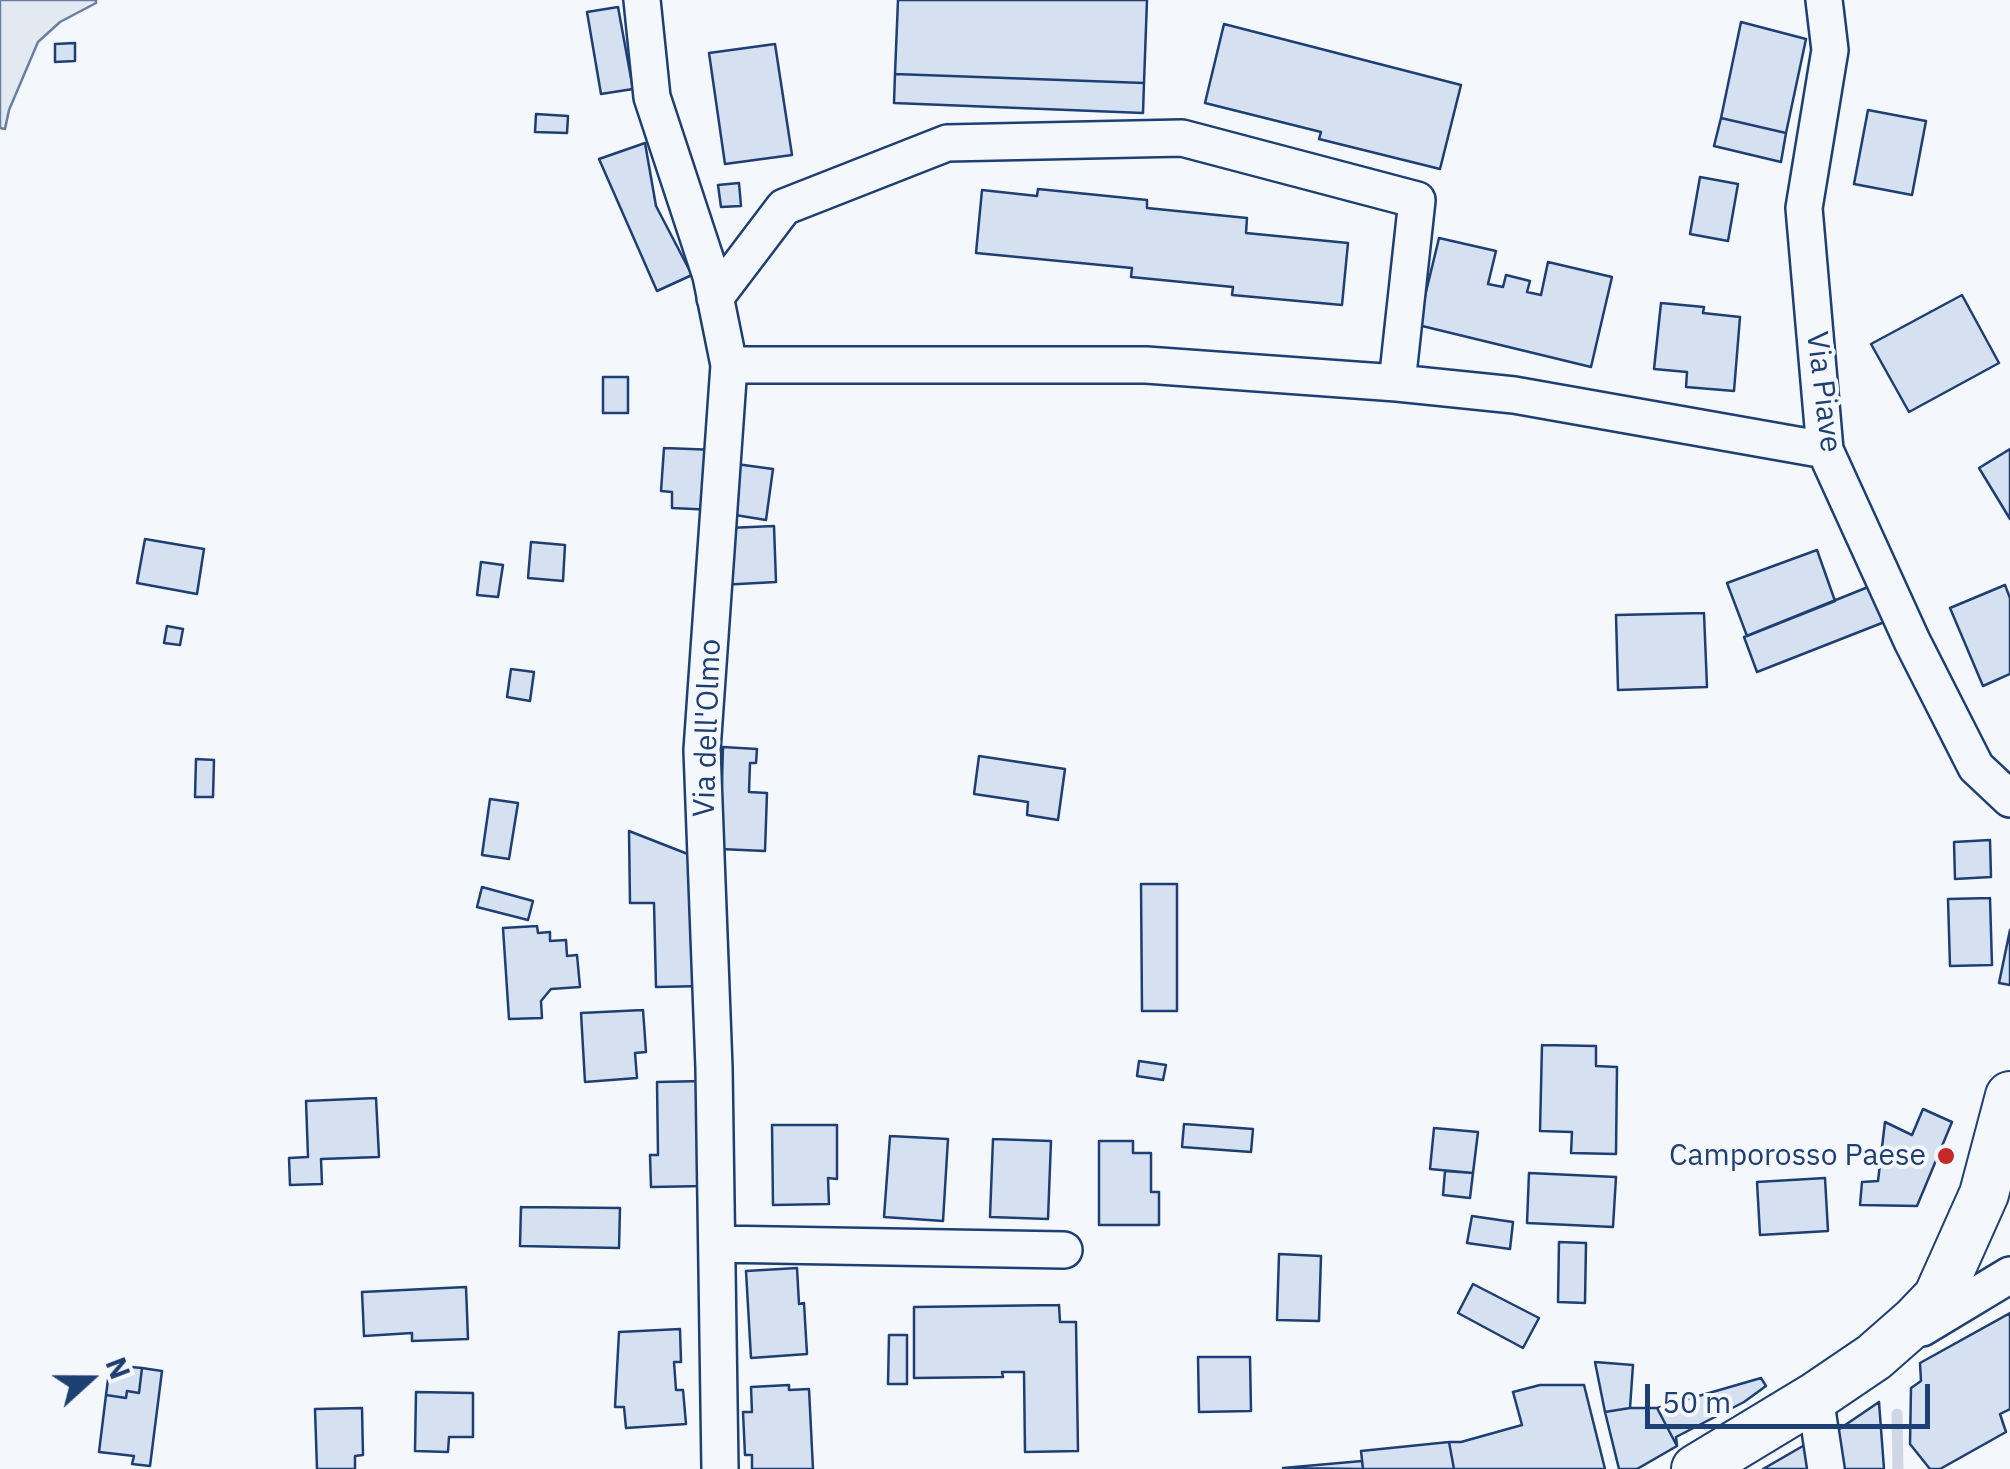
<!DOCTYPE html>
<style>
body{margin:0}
#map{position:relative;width:2010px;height:1469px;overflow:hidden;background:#f4f7fb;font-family:"IBM Plex Sans",sans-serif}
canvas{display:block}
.north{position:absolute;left:40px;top:1329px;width:100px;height:100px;-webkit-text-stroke:8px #f4f7fb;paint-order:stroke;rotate:69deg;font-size:28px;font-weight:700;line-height:40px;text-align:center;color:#1d3f73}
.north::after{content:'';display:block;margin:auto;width:35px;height:45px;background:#1d3f73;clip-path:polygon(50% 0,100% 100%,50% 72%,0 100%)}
.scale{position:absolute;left:1645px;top:1384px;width:285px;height:45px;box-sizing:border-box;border:5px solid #1d3f73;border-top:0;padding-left:12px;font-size:30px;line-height:35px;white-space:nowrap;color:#1d3f73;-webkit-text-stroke:8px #f4f7fb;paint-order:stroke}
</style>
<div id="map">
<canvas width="2010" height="1469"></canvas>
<div class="north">N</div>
<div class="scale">50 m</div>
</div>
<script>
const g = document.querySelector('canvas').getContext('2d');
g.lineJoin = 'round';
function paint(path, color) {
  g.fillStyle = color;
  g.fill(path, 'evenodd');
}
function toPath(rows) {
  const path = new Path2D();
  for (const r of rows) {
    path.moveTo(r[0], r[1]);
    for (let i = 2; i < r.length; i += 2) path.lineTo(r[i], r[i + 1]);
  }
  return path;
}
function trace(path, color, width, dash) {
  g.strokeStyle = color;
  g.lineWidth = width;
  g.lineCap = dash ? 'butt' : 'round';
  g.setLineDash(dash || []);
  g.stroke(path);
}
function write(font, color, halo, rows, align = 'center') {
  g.font = font + ' "IBM Plex Sans",sans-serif';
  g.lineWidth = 8;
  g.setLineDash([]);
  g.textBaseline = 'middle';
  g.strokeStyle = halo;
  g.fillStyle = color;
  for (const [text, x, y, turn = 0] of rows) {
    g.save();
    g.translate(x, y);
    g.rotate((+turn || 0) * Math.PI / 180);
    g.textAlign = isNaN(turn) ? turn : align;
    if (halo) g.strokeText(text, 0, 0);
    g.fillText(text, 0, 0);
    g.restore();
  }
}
const green = toPath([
 [0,0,96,0,96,3,60,22,38,42,9,110,5,129,0,128,0,0]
]);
const stream = toPath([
 [1897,1414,1898,1469]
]);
const building = toPath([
 [898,0,1147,0,1144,83,895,74,898,0],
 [618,7,633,89,601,94,587,12,618,7],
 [1741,22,1806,39,1786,133,1721,118,1741,22],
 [1224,24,1461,85,1440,169,1319,139,1321,132,1205,103,1224,24],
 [75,43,75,61,55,62,55,44,75,43],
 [775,44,792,155,725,164,709,53,775,44],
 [895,74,1144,83,1143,113,894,103,895,74],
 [1868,110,1926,121,1912,195,1854,184,1868,110],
 [536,114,568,116,567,133,535,132,536,114],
 [1721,118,1786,133,1781,162,1714,146,1721,118],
 [645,143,656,206,692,275,657,291,599,159,645,143],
 [1700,177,1738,184,1728,241,1690,234,1700,177],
 [739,183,741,206,721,207,718,185,739,183],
 [1038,189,1147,200,1147,208,1247,218,1246,233,1348,243,1342,305,1232,295,1233,287,1131,277,1132,268,976,253,982,190,1037,196,1038,189],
 [1439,238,1496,251,1488,284,1503,287,1506,275,1530,281,1527,292,1541,295,1548,262,1612,277,1591,367,1418,325,1439,238],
 [1962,295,1999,363,1909,412,1871,344,1962,295],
 [1661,303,1704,307,1703,313,1740,317,1734,391,1686,387,1687,372,1654,369,1661,303],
 [603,377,628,377,628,413,603,413,603,377],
 [664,448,717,450,714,510,672,508,672,492,661,491,664,448],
 [2010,449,2010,519,1979,468,2010,449],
 [736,464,773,469,766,520,729,514,736,464],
 [774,526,776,582,720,585,728,528,774,526],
 [145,539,204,549,197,594,137,583,145,539],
 [531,542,565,545,563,581,528,578,531,542],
 [1817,550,1835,601,1747,636,1727,583,1817,550],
 [481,562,503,565,498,597,477,595,481,562],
 [1873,585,1887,621,1757,672,1744,637,1873,585],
 [2005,585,2010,598,2010,674,1983,686,1950,608,2005,585],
 [1704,613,1707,687,1618,690,1616,615,1704,613],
 [167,626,183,629,180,645,164,643,167,626],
 [511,669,534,672,530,701,507,697,511,669],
 [723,747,757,749,756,763,750,763,749,792,767,793,765,851,720,849,723,747],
 [979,756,1065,769,1058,820,1027,815,1028,802,974,794,979,756],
 [196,759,214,760,213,797,195,797,196,759],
 [490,799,518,803,509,859,482,855,490,799],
 [629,831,703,860,705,986,656,987,654,903,630,903,629,831],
 [1990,840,1991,877,1955,879,1954,842,1990,840],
 [1141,884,1177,884,1177,1011,1142,1011,1141,884],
 [482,887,533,901,528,920,477,907,482,887],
 [1990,898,1992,965,1950,966,1948,899,1990,898],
 [537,926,538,933,550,932,550,941,566,940,567,956,577,955,580,987,551,989,541,1001,542,1018,509,1019,503,928,537,926],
 [2010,930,2010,985,1999,983,2010,930],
 [643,1010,646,1052,635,1053,637,1078,585,1082,581,1013,643,1010],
 [1542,1045,1596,1046,1596,1066,1617,1067,1616,1154,1571,1153,1572,1132,1540,1131,1542,1045],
 [1139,1061,1166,1065,1163,1080,1137,1076,1139,1061],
 [704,1081,705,1186,651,1187,650,1155,658,1155,657,1082,704,1081],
 [376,1098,379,1157,321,1159,322,1184,290,1185,289,1158,308,1157,306,1101,376,1098],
 [1923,1109,1952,1122,1917,1206,1860,1205,1862,1182,1878,1181,1885,1122,1912,1135,1923,1109],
 [1184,1124,1253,1129,1251,1152,1182,1147,1184,1124],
 [772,1125,837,1125,837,1179,828,1178,829,1204,773,1205,772,1125],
 [1434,1128,1478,1132,1473,1173,1430,1169,1434,1128],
 [890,1136,948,1139,943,1221,884,1217,890,1136],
 [993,1139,1051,1141,1048,1219,990,1217,993,1139],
 [1099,1141,1133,1141,1133,1153,1151,1153,1151,1192,1159,1192,1159,1225,1099,1225,1099,1141],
 [1445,1171,1473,1173,1470,1198,1443,1195,1445,1171],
 [1529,1173,1616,1177,1613,1227,1527,1223,1529,1173],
 [1825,1178,1828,1231,1760,1235,1757,1182,1825,1178],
 [521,1207,620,1208,619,1248,520,1246,521,1207],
 [1472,1216,1513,1222,1510,1249,1467,1243,1472,1216],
 [1559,1242,1586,1243,1585,1303,1558,1302,1559,1242],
 [1279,1254,1321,1256,1319,1321,1277,1320,1279,1254],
 [797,1268,799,1304,804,1303,807,1354,751,1358,746,1271,797,1268],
 [1473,1284,1539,1318,1523,1348,1458,1313,1473,1284],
 [466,1287,468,1339,412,1341,412,1333,364,1336,362,1292,466,1287],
 [1059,1305,1060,1322,1076,1322,1078,1451,1025,1452,1024,1372,1002,1372,1003,1377,914,1378,914,1307,1059,1305],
 [2010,1313,2010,1409,2000,1414,2006,1432,1940,1469,1930,1469,1910,1444,1911,1388,1921,1381,1920,1363,2010,1313],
 [680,1329,681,1362,674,1362,676,1390,683,1390,686,1424,626,1428,624,1407,615,1407,619,1332,680,1329],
 [889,1335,907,1335,907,1384,888,1384,889,1335],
 [1198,1357,1250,1357,1251,1411,1199,1412,1198,1357],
 [1595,1362,1633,1365,1630,1408,1605,1412,1595,1362],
 [121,1366,142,1368,139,1393,127,1391,126,1398,106,1395,109,1372,120,1373,121,1366],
 [142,1368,162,1371,150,1466,132,1464,134,1456,99,1452,106,1395,126,1398,127,1391,139,1393,142,1368],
 [1761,1378,1766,1386,1744,1402,1676,1437,1677,1446,1657,1408,1761,1378],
 [789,1385,789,1390,809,1389,813,1469,752,1469,752,1455,745,1455,743,1412,752,1412,751,1387,789,1385],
 [1540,1385,1584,1385,1605,1469,1454,1469,1449,1442,1461,1442,1522,1425,1513,1392,1540,1385],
 [416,1392,473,1393,473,1437,449,1437,448,1452,415,1451,416,1392],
 [1879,1402,1884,1469,1836,1469,1832,1434,1879,1402],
 [362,1408,363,1455,355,1456,355,1469,317,1469,315,1409,362,1408],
 [1630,1408,1657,1408,1677,1446,1637,1469,1619,1469,1605,1412,1630,1408],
 [1815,1439,1821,1469,1763,1469,1815,1439],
 [1449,1442,1454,1469,1363,1469,1361,1451,1449,1442],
 [1362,1461,1363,1469,1283,1468,1362,1461]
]);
const street = toPath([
 [642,0,652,97,711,276,729,365,702,750,714,1068,720,1469],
 [1824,0,1830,50,1804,208,1825,450,1912,641,1976,767,2010,799],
 [715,298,784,207,947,143,1182,138,1417,200,1397,383],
 [729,365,1146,365,1397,383,1514,395,1825,450],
 [717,1244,1064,1250],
 [1922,1328,2010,1275],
 [1815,1397,1826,1469]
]);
const secondary = toPath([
 [1696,1469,1815,1397,1874,1357,1915,1321,1938,1297,1984,1194,2010,1096]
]);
const markers = [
 [1946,1156,10,"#c62828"]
];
const streetNames = [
 ["Via Piave",1823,392,83],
 ["Via dell'Olmo",708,728,-88]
];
const poiNames = [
 ["Camporosso Paese",1926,1156]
];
paint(green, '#e3e9f0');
trace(green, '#687fa3', 2.5);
trace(stream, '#cfd7e4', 11);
paint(building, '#d5e0f0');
trace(building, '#1d3f73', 2.5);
trace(street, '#1d3f73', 40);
trace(secondary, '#1d3f73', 52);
trace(street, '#f4f7fb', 35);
trace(secondary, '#f4f7fb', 48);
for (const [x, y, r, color] of markers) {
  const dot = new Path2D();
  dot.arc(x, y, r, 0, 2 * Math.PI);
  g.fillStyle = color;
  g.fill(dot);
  trace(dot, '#f4f7fb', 4);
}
write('30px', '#1d3f73', '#f4f7fb', streetNames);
write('30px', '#1d3f73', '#f4f7fb', poiNames, 'right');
</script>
